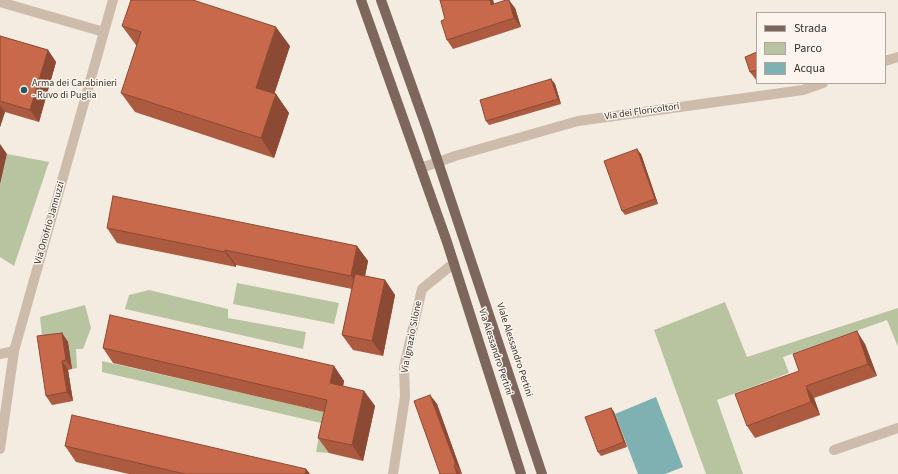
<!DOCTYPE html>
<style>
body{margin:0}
#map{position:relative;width:898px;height:474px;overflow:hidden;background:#f4ebe1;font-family:"Source Sans 3",sans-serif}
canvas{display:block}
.legend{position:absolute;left:756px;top:12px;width:130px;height:72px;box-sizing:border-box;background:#fbf5ee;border:1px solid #aea6a0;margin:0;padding:5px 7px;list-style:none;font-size:12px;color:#3b302b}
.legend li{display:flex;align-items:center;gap:8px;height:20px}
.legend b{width:20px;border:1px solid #aea6a0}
</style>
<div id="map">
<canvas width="898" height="474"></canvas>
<ul class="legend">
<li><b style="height:5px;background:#7d675c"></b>Strada</li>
<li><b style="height:11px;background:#b8c4a0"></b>Parco</li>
<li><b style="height:11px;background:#7fb0b2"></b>Acqua</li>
</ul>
</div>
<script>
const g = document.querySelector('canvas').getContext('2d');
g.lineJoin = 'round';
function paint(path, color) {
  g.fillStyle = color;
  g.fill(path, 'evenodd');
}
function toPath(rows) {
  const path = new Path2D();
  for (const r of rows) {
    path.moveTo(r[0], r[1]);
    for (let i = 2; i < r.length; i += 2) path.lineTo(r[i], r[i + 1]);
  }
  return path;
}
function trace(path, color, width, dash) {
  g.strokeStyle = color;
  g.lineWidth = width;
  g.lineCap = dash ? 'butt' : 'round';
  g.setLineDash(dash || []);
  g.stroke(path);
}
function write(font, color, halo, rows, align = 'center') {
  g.font = font + ' "Source Sans 3",sans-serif';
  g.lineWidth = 3;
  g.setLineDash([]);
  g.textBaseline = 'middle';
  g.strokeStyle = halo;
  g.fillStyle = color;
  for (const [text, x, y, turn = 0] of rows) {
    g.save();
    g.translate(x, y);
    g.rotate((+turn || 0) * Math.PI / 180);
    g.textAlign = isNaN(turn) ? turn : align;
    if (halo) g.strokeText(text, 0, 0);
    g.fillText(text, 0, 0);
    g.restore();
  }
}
const green = toPath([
 [7,154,49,162,14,266,0,257,0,186],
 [237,283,339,303,334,324,233,304],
 [149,290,228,309,228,318,306,332,303,349,125,309,129,295],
 [725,302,747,357,898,308,898,347,887,320,783,357,789,373,717,400,743,474,706,474,654,330],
 [85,305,91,328,83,349,76,349,77,368,72,369,68,342,43,345,40,317],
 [102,361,338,415,329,453,316,452,321,423,102,372]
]);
const water = toPath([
 [656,397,683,467,665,474,638,474,615,414]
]);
const minor = toPath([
 [0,2,104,32],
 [885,61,898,57],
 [421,168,455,156,578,121,803,90,823,83],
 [0,354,14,351],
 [0,449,14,351,113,0],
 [834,450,898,428],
 [393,474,405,397,404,367,422,289,454,263]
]);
const major = toPath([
 [361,0,447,242,521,474],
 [381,0,427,129,542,474]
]);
const wall = toPath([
 [493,0,494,4,515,8,521,27,453,49,447,40,445,19],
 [122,26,290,46,274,94,276,94,289,113,274,158,135,112,121,93,137,45,136,45],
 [0,36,48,50,56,62,39,122,5,112,0,127],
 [757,52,757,81,750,72],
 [551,79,555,84,561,104,489,125,486,121],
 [641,154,658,204,625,215,622,211],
 [107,228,357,246,368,261,365,276,385,280,395,295,383,356,353,350,342,335,352,289,236,265,236,267,117,243],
 [62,333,68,342,72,369,68,370,73,401,52,405,46,396],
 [865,344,877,376,814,398,820,415,755,438,747,426,799,371],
 [103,348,334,366,344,381,343,386,364,391,375,406,363,461,329,453,318,438,324,412,113,363],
 [430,395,437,404,462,474,440,474],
 [611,408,614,412,627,447,601,456,598,452],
 [65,446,306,469,310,474,129,474,76,462]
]);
const shadedWall = toPath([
 [490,0,493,0,497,14,491,5],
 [509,0,515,8,521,27,514,18],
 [276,27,290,46,270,107,256,88],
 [48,50,56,62,39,122,30,110],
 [551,79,555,84,561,104,558,99],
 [276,94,289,113,274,158,261,138],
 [0,105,5,112,0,127],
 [0,144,7,154,0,185],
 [637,149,641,154,658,204,655,199],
 [357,246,368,261,362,291,351,276],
 [225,250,236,265,236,267,225,252],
 [385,280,395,295,383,356,372,341],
 [857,331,865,344,877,376,868,364],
 [62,333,68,342,72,369,66,360],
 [62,361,68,370,73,401,67,392],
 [334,366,344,381,341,398,330,383],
 [806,386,814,398,820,415,811,402],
 [364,391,375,406,363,461,352,445],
 [430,395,437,404,462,474,456,465],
 [611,408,614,412,627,447,624,442],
 [454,465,460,474,457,474],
 [306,469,310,474,305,474]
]);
const building = toPath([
 [131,0,193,0,276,27,256,88,276,94,261,138,121,93,141,32,122,26,131,0],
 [440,0,490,0,491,5,506,0,509,0,514,18,447,40,441,21,445,19,440,0],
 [0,36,48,50,30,110,0,101,0,36],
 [757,52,757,70,750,72,745,57,757,52],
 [551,79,558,99,486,121,480,100,551,79],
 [637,149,655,199,622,211,604,161,637,149],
 [113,196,357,246,351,276,225,250,225,252,107,228,113,196],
 [355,274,385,280,372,341,342,335,355,274],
 [110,315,334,366,330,383,364,391,352,445,318,438,327,400,103,348,110,315],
 [857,331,868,364,806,386,811,402,747,426,735,394,799,371,793,354,857,331],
 [62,333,66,360,62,361,67,392,46,396,37,336,62,333],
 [430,395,456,465,454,465,457,474,440,474,414,401,430,395],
 [611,408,624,442,598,452,585,417,611,408],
 [72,415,306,469,305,474,185,474,65,446,72,415]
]);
const markers = [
 [24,90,4,"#1f5a5e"]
];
const poiNames = [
 ["Arma dei Carabinieri",32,84],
 ["- Ruvo di Puglia",32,96]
];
const streetNames = [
 ["Via dei Floricoltori",642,112,-8],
 ["Via Onofrio Jannuzzi",50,223,-74],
 ["Via Ignazio Silone",412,337,-79],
 ["Viale Alessandro Pertini",514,350,72],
 ["Via Alessandro Pertini",495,352,72]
];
paint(green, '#b8c4a0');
paint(water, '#7fb0b2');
trace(minor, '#cdbbac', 10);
trace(major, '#7d675c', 10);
paint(wall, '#ac5a40');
paint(shadedWall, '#8c4a34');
paint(building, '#c8694b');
trace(building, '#8c4a34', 1);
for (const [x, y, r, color] of markers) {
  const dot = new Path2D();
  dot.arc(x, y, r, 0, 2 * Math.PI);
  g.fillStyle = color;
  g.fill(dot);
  trace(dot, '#fbf5ee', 1.5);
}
write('10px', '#3b302b', '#fbf5ee', poiNames, 'left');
write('10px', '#3b302b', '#fbf5ee', streetNames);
</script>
